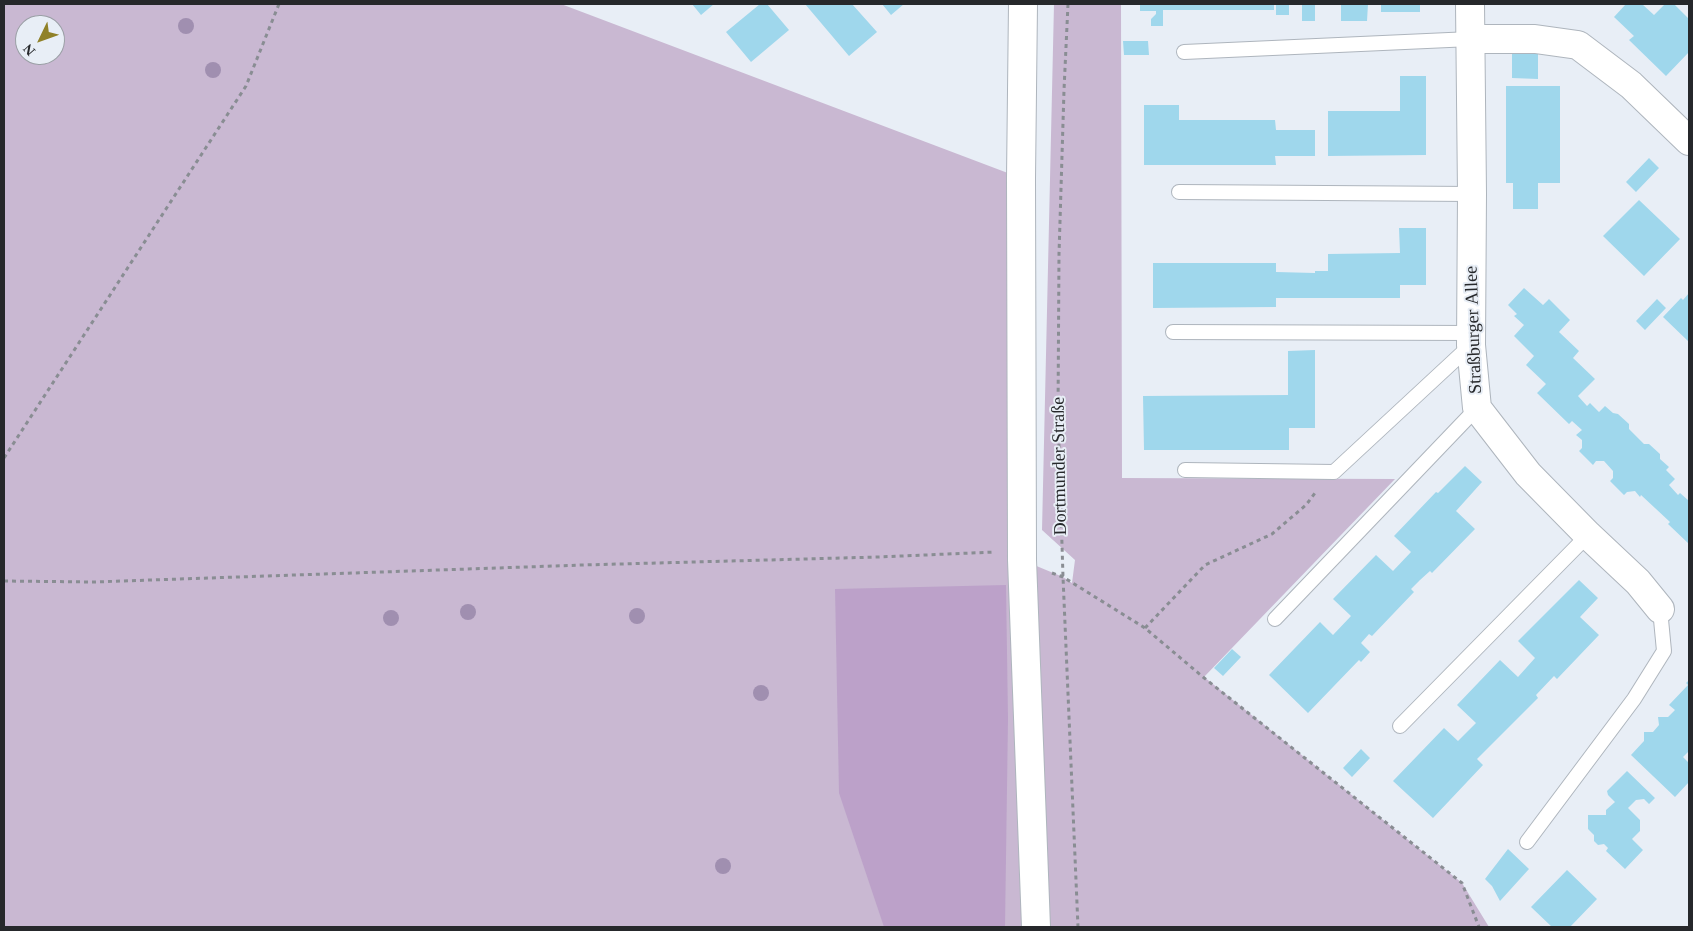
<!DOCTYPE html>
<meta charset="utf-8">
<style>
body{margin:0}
#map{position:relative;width:1693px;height:931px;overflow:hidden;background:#e8eef6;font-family:"Times New Roman",serif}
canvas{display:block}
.frame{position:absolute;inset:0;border:5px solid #26282b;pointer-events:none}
.north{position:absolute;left:15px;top:15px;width:50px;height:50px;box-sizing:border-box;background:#e8eef6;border:1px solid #9a9fa5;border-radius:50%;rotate:228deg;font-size:14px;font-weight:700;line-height:20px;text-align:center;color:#26282b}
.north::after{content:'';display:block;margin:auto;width:18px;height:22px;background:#908128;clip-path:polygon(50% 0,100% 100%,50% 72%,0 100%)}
</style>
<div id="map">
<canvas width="1693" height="931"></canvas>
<div class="frame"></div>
<div class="north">N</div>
</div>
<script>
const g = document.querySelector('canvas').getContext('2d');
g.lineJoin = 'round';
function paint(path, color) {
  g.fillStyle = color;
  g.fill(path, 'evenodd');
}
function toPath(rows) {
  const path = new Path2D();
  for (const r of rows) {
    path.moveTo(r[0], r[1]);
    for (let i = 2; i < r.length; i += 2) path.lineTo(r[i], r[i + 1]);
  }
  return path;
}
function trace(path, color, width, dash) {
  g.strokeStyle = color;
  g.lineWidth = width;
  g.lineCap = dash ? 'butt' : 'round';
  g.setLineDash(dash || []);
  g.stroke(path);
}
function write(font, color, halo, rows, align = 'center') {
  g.font = font + ' "Times New Roman",serif';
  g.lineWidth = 4;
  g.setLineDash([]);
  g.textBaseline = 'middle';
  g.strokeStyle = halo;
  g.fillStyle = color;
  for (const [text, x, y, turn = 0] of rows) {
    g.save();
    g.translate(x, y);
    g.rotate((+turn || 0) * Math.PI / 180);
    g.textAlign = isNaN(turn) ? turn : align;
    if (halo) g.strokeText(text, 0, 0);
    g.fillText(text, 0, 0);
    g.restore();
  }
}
const green = toPath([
 [4,4,561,4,1021,178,1022,560,1063,577,1072,583,1075,560,1042,530,1054,4,1121,4,1122,478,1395,479,1204,677,1462,883,1489,927,4,927],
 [25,25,55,25,55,55,25,55]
]);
const forest = toPath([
 [1006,585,1008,719,1005,927,884,927,839,793,835,589]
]);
const building = toPath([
 [692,4,714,4,701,15],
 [760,4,767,4,789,30,751,62,726,32],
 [805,4,852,4,877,32,849,56],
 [882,4,904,4,891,15],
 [1140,4,1274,4,1274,10,1163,10,1163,26,1151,26,1151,19,1156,14,1156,11,1140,11],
 [1276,4,1289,4,1289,15,1276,15],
 [1302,4,1315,4,1315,21,1302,21],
 [1341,4,1368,4,1367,21,1341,21],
 [1381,4,1420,4,1420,12,1381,12],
 [1626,4,1642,4,1654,15,1665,4,1674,4,1689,19,1689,52,1666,76,1629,40,1634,36,1614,17],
 [1123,41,1148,41,1149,55,1124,55],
 [1512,53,1538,53,1538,79,1512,78],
 [1400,76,1426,76,1426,155,1328,156,1328,111,1400,111],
 [1506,86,1560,86,1560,183,1538,183,1538,209,1513,209,1513,183,1506,183],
 [1144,105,1179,105,1179,120,1275,120,1276,130,1315,130,1315,156,1275,156,1276,165,1144,165],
 [1649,158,1659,168,1636,192,1626,182],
 [1639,200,1680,239,1644,276,1603,236],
 [1399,228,1426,228,1426,285,1400,285,1400,298,1276,298,1276,307,1153,308,1153,263,1276,263,1276,272,1315,273,1315,271,1328,271,1328,254,1400,253],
 [1524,288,1543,305,1549,299,1570,320,1559,332,1579,351,1573,358,1595,379,1578,396,1587,406,1590,403,1599,412,1605,406,1613,413,1618,414,1629,424,1629,429,1644,444,1649,444,1660,454,1660,459,1669,467,1666,470,1675,479,1669,485,1678,495,1680,493,1689,501,1689,544,1668,524,1670,522,1641,495,1640,497,1635,491,1627,492,1624,495,1610,481,1613,478,1613,471,1604,461,1596,461,1593,465,1579,451,1582,448,1582,440,1576,435,1582,430,1572,421,1569,424,1537,393,1546,384,1526,365,1534,356,1514,336,1524,325,1514,316,1517,314,1508,305],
 [1689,293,1689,342,1663,317,1681,298,1683,300],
 [1657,299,1666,308,1645,330,1636,321],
 [1315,350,1315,428,1289,428,1289,450,1144,450,1143,396,1288,395,1288,351],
 [1465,466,1482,482,1456,511,1475,529,1432,573,1430,571,1420,580,1411,589,1414,592,1372,636,1369,634,1361,643,1370,652,1361,662,1359,660,1308,713,1269,675,1320,622,1333,635,1351,616,1333,599,1376,555,1393,571,1411,552,1394,536,1436,492,1438,493],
 [1579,580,1598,598,1580,617,1599,635,1557,679,1554,676,1536,695,1538,698,1477,759,1483,765,1433,818,1393,781,1444,728,1458,741,1476,723,1457,705,1500,660,1518,677,1535,658,1518,641],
 [1232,649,1241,657,1223,676,1214,668],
 [1689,680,1689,751,1683,757,1689,763,1689,782,1675,797,1631,755,1644,741,1644,732,1653,732,1659,725,1658,717,1668,717,1675,710,1669,705,1688,685,1686,683],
 [1361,749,1370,758,1352,777,1343,768],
 [1627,771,1655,798,1649,804,1644,799,1636,800,1628,808,1640,820,1640,831,1632,839,1643,850,1625,869,1606,851,1608,848,1604,844,1598,845,1594,841,1594,835,1588,829,1588,815,1606,815,1606,810,1615,802,1608,795,1607,791],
 [1508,849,1529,869,1500,901,1492,886,1485,879],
 [1567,870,1597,899,1570,927,1552,927,1531,907]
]);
const path = toPath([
 [1068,4,1064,90,1059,254,1058,414,1063,577,1078,927],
 [4,458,246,86,279,4],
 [1052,573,1063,577,1145,628,1203,677,1462,883,1479,927],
 [4,581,94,582,583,565,878,557,995,552],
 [1145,628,1205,565,1272,534,1306,505,1315,493]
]);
const lane = toPath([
 [1184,52,1471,39],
 [1179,192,1472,194],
 [1173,332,1472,333],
 [1185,470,1334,472,1471,345],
 [1275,619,1477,408],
 [1400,726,1588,535],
 [1527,842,1634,699,1664,651,1660,609]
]);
const street = toPath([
 [1470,4,1472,194,1471,345,1477,408,1528,474,1588,535,1638,582,1660,609],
 [1471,39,1535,39,1578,45,1631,85,1689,141]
]);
const secondary = toPath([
 [1023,4,1021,178,1022,560,1036,927]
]);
const trees = [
 [186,26],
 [213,70],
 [468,612],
 [637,616],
 [391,618],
 [761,693],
 [723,866]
];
const streetNames = [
 ["Straßburger Allee",1474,330,-92],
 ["Dortmunder Straße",1060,466,-91]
];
paint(green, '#c9b8d2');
paint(forest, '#bca1c9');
paint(building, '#9fd7ec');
trace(lane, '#aeb5bd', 16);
trace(street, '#aeb5bd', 30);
trace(secondary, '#aeb5bd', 30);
trace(path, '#898d93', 3, [4, 4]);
trace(lane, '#fff', 14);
trace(street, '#fff', 28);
trace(secondary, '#fff', 28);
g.fillStyle = '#a08fb0';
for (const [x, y] of trees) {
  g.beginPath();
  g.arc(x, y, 8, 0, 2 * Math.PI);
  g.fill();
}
write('18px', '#26282b', '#e8eef6', streetNames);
</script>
